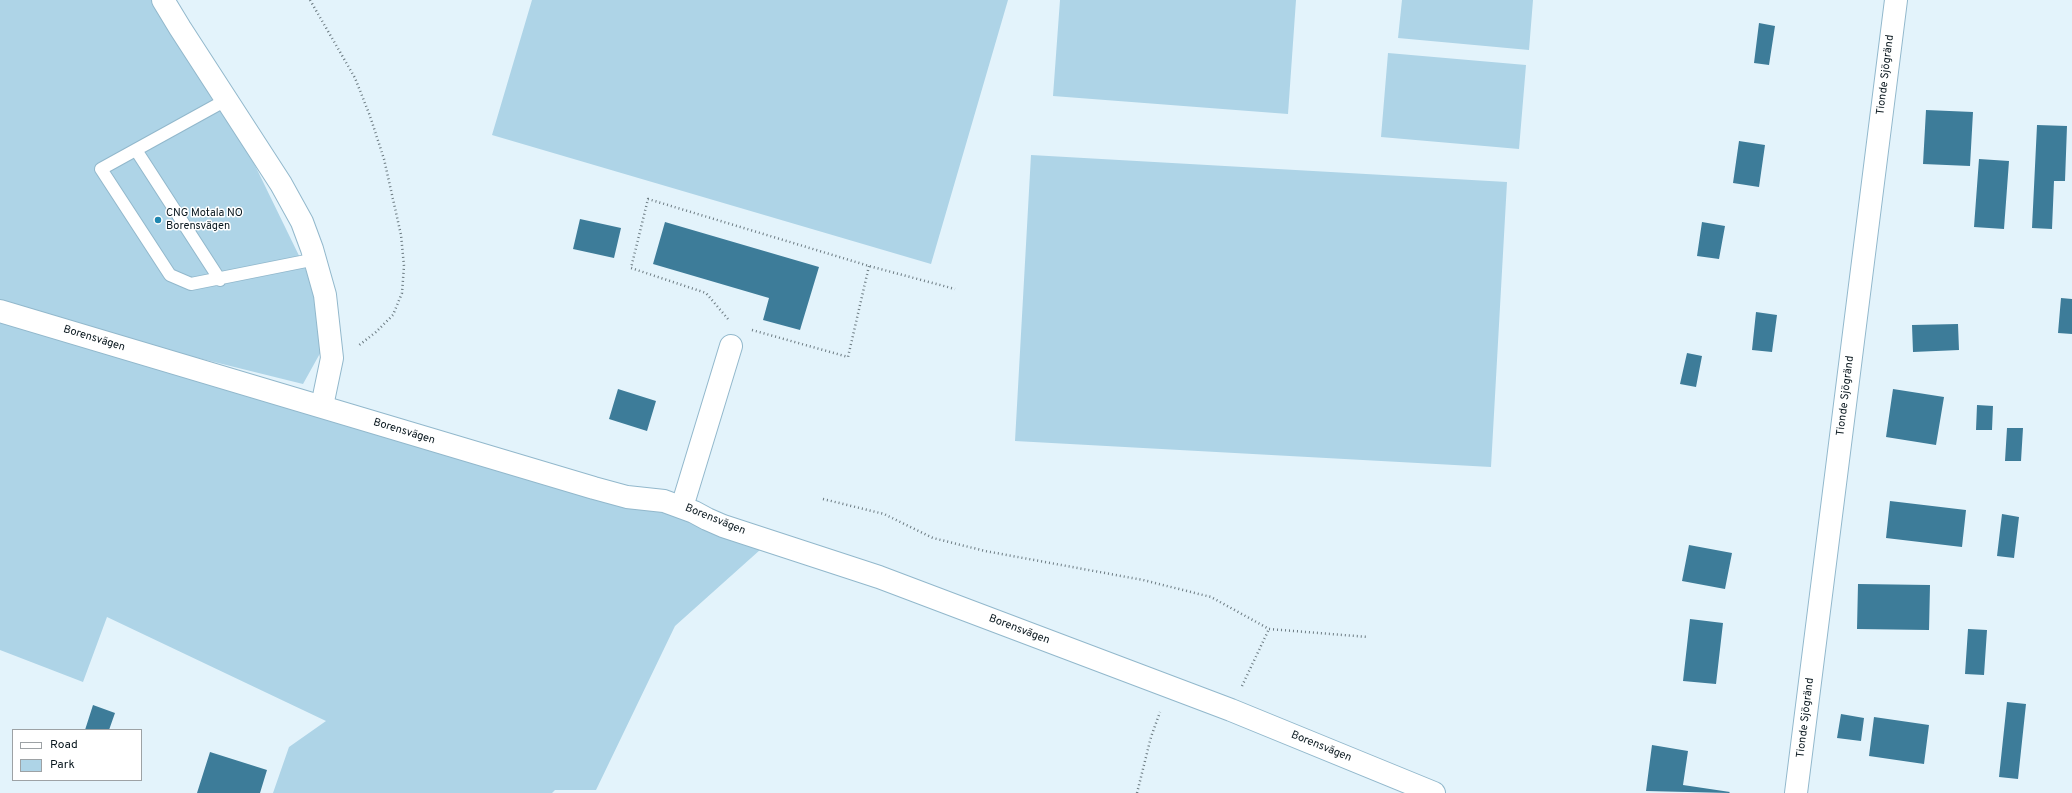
<!DOCTYPE html>
<meta charset="utf-8">
<style>
body{margin:0}
#map{position:relative;width:2072px;height:793px;overflow:hidden;background:#e3f3fb;font-family:Overpass,sans-serif}
canvas{display:block}
.legend{position:absolute;left:12px;top:729px;width:130px;height:52px;box-sizing:border-box;background:#fff;border:1px solid #9da2a5;margin:0;padding:5px 7px;list-style:none;font-size:12px;color:#09171e}
.legend li{display:flex;align-items:center;gap:8px;height:20px}
.legend b{width:20px;border:1px solid #9da2a5}
</style>
<div id="map">
<canvas width="2072" height="793"></canvas>
<ul class="legend">
<li><b style="height:5px;background:#fff"></b>Road</li>
<li><b style="height:11px;background:#aed4e7"></b>Park</li>
</ul>
</div>
<script>
const g = document.querySelector('canvas').getContext('2d');
g.lineJoin = 'round';
function paint(path, color) {
  g.fillStyle = color;
  g.fill(path, 'evenodd');
}
function toPath(rows) {
  const path = new Path2D();
  for (const r of rows) {
    path.moveTo(r[0], r[1]);
    for (let i = 2; i < r.length; i += 2) path.lineTo(r[i], r[i + 1]);
  }
  return path;
}
function trace(path, color, width, dash) {
  g.strokeStyle = color;
  g.lineWidth = width;
  g.lineCap = dash ? 'butt' : 'round';
  g.setLineDash(dash || []);
  g.stroke(path);
}
function write(font, color, halo, rows, align = 'center') {
  g.font = font + ' Overpass,sans-serif';
  g.lineWidth = 3;
  g.setLineDash([]);
  g.textBaseline = 'middle';
  g.strokeStyle = halo;
  g.fillStyle = color;
  for (const [text, x, y, turn = 0] of rows) {
    g.save();
    g.translate(x, y);
    g.rotate((+turn || 0) * Math.PI / 180);
    g.textAlign = isNaN(turn) ? turn : align;
    if (halo) g.strokeText(text, 0, 0);
    g.fillText(text, 0, 0);
    g.restore();
  }
}
const green = toPath([
 [0,0,153,0,228,110,325,309,323,348,303,384,0,309],
 [532,0,1008,0,931,264,492,135],
 [1060,0,1296,0,1288,114,1053,96],
 [1402,0,1533,0,1529,50,1398,38],
 [1388,53,1526,65,1519,149,1381,137],
 [1031,155,1507,182,1491,467,1015,441],
 [0,310,770,541,675,626,596,790,555,790,552,793,273,793,289,747,326,721,107,617,83,682,0,650]
]);
const building = toPath([
 [1759,23,1775,26,1769,65,1754,63],
 [1926,110,1973,112,1970,166,1923,164],
 [2037,125,2067,126,2065,181,2054,181,2052,229,2032,228],
 [1739,141,1765,145,1759,187,1733,183],
 [1979,159,2009,161,2004,229,1974,227],
 [580,219,621,228,614,258,573,249],
 [665,222,819,267,800,330,763,320,769,298,653,264],
 [1702,222,1725,226,1719,259,1697,256],
 [2061,298,2072,299,2072,334,2058,333],
 [1756,312,1777,315,1772,352,1752,350],
 [1958,324,1959,350,1913,352,1912,325],
 [1687,353,1702,356,1696,387,1680,384],
 [618,389,656,401,647,431,609,419],
 [1893,389,1944,397,1936,445,1886,437],
 [1977,405,1993,406,1992,430,1976,430],
 [2007,428,2023,428,2021,461,2005,461],
 [1890,501,1966,510,1962,547,1886,538],
 [2002,514,2019,517,2014,558,1997,556],
 [1689,545,1732,553,1725,589,1682,581],
 [1858,584,1930,585,1929,630,1857,629],
 [1690,619,1723,623,1716,684,1683,681],
 [1968,629,1987,630,1984,675,1965,674],
 [2007,702,2026,704,2018,779,1999,777],
 [93,705,115,713,109,730,85,730],
 [1841,714,1864,718,1861,741,1837,738],
 [1874,717,1929,725,1924,764,1869,756],
 [1652,745,1688,751,1683,785,1730,792,1729,793,1646,791],
 [210,752,267,770,260,793,197,793]
]);
const path = toPath([
 [310,0,355,78,370,116,384,159,401,235,404,266,402,293,393,315,376,332,358,346],
 [728,319,706,293,631,268,648,199,869,266,955,289],
 [752,330,848,357,869,266],
 [823,499,884,514,933,538,985,551,1143,580,1211,597,1269,629,1368,637],
 [1242,686,1269,629],
 [1137,793,1151,737,1160,712]
]);
const lane = toPath([
 [226,100,101,169,170,275,191,284,316,259],
 [136,150,220,280]
]);
const street = toPath([
 [163,0,180,28,281,184,302,222,312,249,325,295,332,358,322,406],
 [682,507,731,346],
 [1796,793,1896,0]
]);
const secondary = toPath([
 [0,311,594,488,627,497,664,501,694,512,707,519,723,526,879,577,1231,710,1434,793]
]);
const markers = [
 [158,220,4,"#1f87b0"]
];
const streetNames = [
 ["Tionde Sjögränd",1886,75,-83],
 ["Borensvägen",94,339,17],
 ["Tionde Sjögränd",1846,396,-83],
 ["Borensvägen",404,432,17],
 ["Borensvägen",715,520,22],
 ["Borensvägen",1019,630,21],
 ["Tionde Sjögränd",1806,718,-83],
 ["Borensvägen",1321,747,22]
];
const poiNames = [
 ["CNG Motala NO",166,214],
 ["Borensvägen",166,227]
];
paint(green, '#aed4e7');
paint(building, '#3d7c99');
trace(lane, '#92b8cc', 14);
trace(street, '#92b8cc', 24);
trace(secondary, '#92b8cc', 24);
trace(path, '#6c7b82', 2.5, [1, 3]);
trace(lane, '#fff', 12);
trace(street, '#fff', 22);
trace(secondary, '#fff', 22);
for (const [x, y, r, color] of markers) {
  const dot = new Path2D();
  dot.arc(x, y, r, 0, 2 * Math.PI);
  g.fillStyle = color;
  g.fill(dot);
  trace(dot, '#fff', 1.5);
}
write('11px', '#09171e', '#fff', streetNames);
write('11px', '#09171e', '#fff', poiNames, 'left');
</script>
